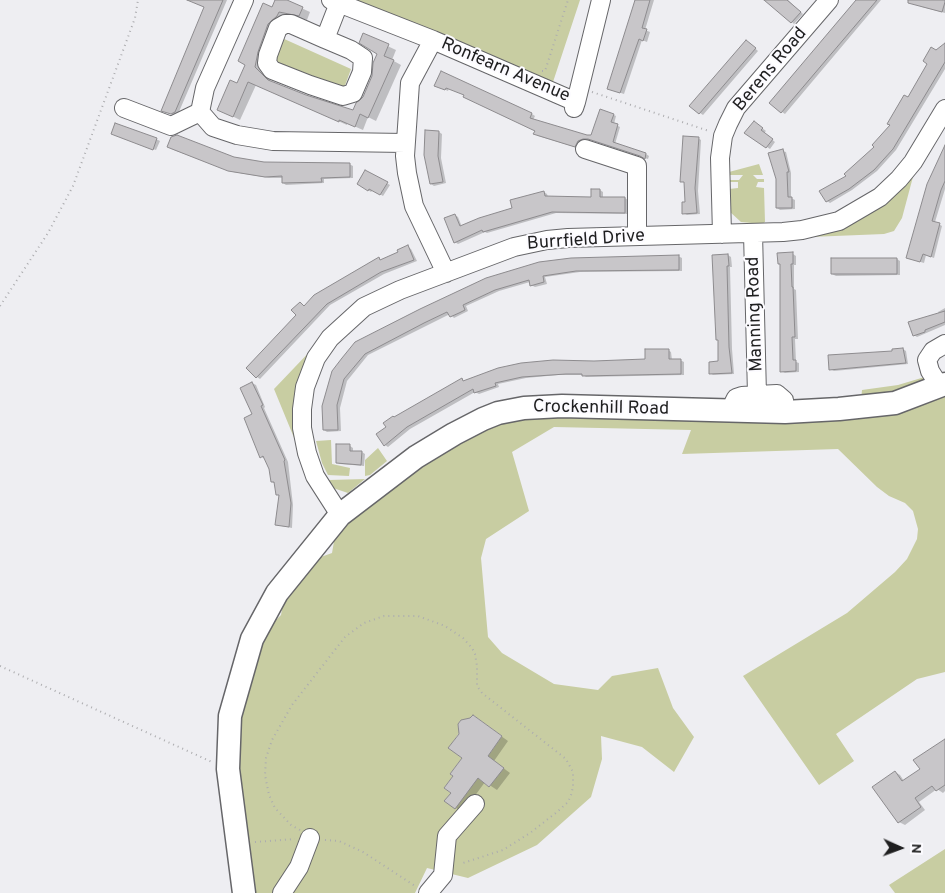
<!DOCTYPE html>
<style>
body{margin:0}
#map{position:relative;width:945px;height:893px;overflow:hidden;background:#eeeef2;font-family:Overpass,sans-serif}
canvas{display:block}
.north{position:absolute;left:875px;top:823px;width:50px;height:50px;-webkit-text-stroke:4px #fcfbff;paint-order:stroke;rotate:92deg;font-size:14px;font-weight:700;line-height:20px;text-align:center;color:#1f1f20}
.north::after{content:'';display:block;margin:auto;width:18px;height:22px;background:#1f1f20;clip-path:polygon(50% 0,100% 100%,50% 72%,0 100%)}
</style>
<div id="map">
<canvas width="945" height="893"></canvas>
<div class="north">N</div>
</div>
<script>
const g = document.querySelector('canvas').getContext('2d');
g.lineJoin = 'round';
function paint(path, color) {
  g.fillStyle = color;
  g.fill(path, 'evenodd');
}
function toPath(rows) {
  const path = new Path2D();
  for (const r of rows) {
    path.moveTo(r[0], r[1]);
    for (let i = 2; i < r.length; i += 2) path.lineTo(r[i], r[i + 1]);
  }
  return path;
}
function trace(path, color, width, dash) {
  g.strokeStyle = color;
  g.lineWidth = width;
  g.lineCap = dash ? 'butt' : 'round';
  g.setLineDash(dash || []);
  g.stroke(path);
}
function write(font, color, halo, rows, align = 'center') {
  g.font = font + ' Overpass,sans-serif';
  g.lineWidth = 4;
  g.setLineDash([]);
  g.textBaseline = 'middle';
  g.strokeStyle = halo;
  g.fillStyle = color;
  for (const [text, x, y, turn = 0] of rows) {
    g.save();
    g.translate(x, y);
    g.rotate((+turn || 0) * Math.PI / 180);
    g.textAlign = isNaN(turn) ? turn : align;
    if (halo) g.strokeText(text, 0, 0);
    g.fillText(text, 0, 0);
    g.restore();
  }
}
const green = toPath([
 [352,0,580,0,552,85],
 [282,38,351,69,343,91,272,60],
 [759,164,763,175,753,175,757,179,764,179,764,182,758,182,756,187,764,188,765,222,762,224,741,222,729,211,729,189,738,188,738,182,729,182,729,180,739,180,743,175,729,175,729,172],
 [914,173,902,218,894,231,884,234,810,237,854,222,879,208],
 [315,346,294,394,297,445,274,389],
 [928,376,925,384,861,400,862,390,898,385],
 [945,395,945,672,917,679,836,734,854,761,819,785,743,676,847,613,895,572,907,559,917,539,918,529,913,511,905,503,889,496,877,487,838,449,682,454,691,430,554,427,512,452,529,511,486,539,481,558,488,637,502,653,554,684,598,690,612,676,658,668,673,708,694,737,674,772,642,747,601,736,602,759,591,797,537,845,468,878,427,868,415,893,249,893,234,777,236,717,257,639,281,615,286,587,307,562,332,553,336,530,436,456,492,423,551,413],
 [473,715,502,736,488,756,503,768,489,787,478,778,445,801,451,793,444,788,453,776,450,774,462,758,449,748,461,730,458,728,458,724,461,720,468,722],
 [331,440,332,464,350,468,349,476,328,475,322,463,316,441],
 [378,448,387,461,370,475,365,476,365,460],
 [365,479,348,493,333,488,329,480],
 [945,849,945,893,895,893,889,885]
]);
const shadow = toPath([
 [205,0,227,0,178,114,175,115,166,112,206,7],
 [276,0,284,0,310,12,307,20,287,15,265,56,262,72,273,83,306,96,354,111,364,98,373,76,379,54,364,35,396,50,392,60,401,65,376,121,368,117,363,130,347,123,347,125,256,85,240,120,226,113],
 [636,0,654,0,645,30,650,32,647,42,642,40,624,94,612,90],
 [768,0,788,0,803,14,794,24],
 [858,0,881,0,785,114,782,112],
 [920,0,945,1,945,13,922,7,918,5],
 [749,43,758,51,703,115,700,113],
 [945,45,945,69,896,150,877,171,852,190,830,203,827,201,876,147,892,125,936,52],
 [441,73,532,114,535,116,533,120,586,136,592,136,614,115,616,116,614,124,620,127,615,144,646,154,649,156,648,159,592,140,581,142,578,148,538,136,535,134,536,130,465,95,449,88,448,91,439,87],
 [757,124,766,131,764,133,775,142,770,149,767,147],
 [439,132,442,134,441,158,446,183,434,186,431,184],
 [116,135,156,139,160,141,156,150],
 [698,138,701,140,698,191,700,214,687,215,683,213,686,203,685,183,682,181],
 [945,148,945,189,935,222,942,226,934,258,926,255,924,263,907,258],
 [171,149,264,163,349,164,353,166,353,178,324,179,324,183,286,185,283,183,283,178,269,178,233,172],
 [782,151,786,152,791,173,791,198,795,200,795,209,780,210,777,208],
 [366,172,390,185,383,196,373,190,371,192,358,184],
 [600,190,603,192,603,198,625,198,628,200,628,214,556,213,487,233,485,232,458,244,455,242,455,215,458,217,462,227,514,209,544,192,547,194,548,197,592,198],
 [408,247,411,249,417,261,384,274,330,305,260,379,257,377,298,315,300,303,305,307,379,259,382,261],
 [793,254,796,256,796,265,794,265,794,289,796,290,798,339,795,339,796,362,799,363,799,372,785,373,781,371,781,264],
 [728,255,731,257,732,267,730,267,732,349,734,374,713,375,710,373,720,362,719,340,717,339,713,256],
 [678,256,682,258,682,271,580,272,545,277,547,284,535,287,531,285,530,282,499,291,466,306,468,311,454,318,450,314,368,355,347,381,340,408,341,431,327,432,324,430,333,372,487,279],
 [897,259,900,261,900,275,836,276,832,274],
 [945,308,945,325,917,337,914,335,939,314,938,312],
 [903,349,906,351,908,364,834,371,830,369],
 [668,350,671,352,672,360,680,360,684,362,684,375,586,377,583,375,558,375,526,378,498,384,499,387,479,394,475,392,410,429,388,447,385,445,388,427,395,418,462,380,464,382,646,361],
 [252,383,256,385,265,407,264,408,288,462,293,505,292,528,276,525,280,496,277,494,276,484,272,482,270,469,265,459,261,457,253,415],
 [350,446,353,448,353,452,362,452,365,454,364,466,340,464,337,462],
 [480,721,508,741,494,761,510,773,497,790,485,782,463,812,456,808,452,793,454,776],
 [945,741,945,791,943,793,937,789,919,802,925,810,905,825,899,822,895,772,900,775,904,781,921,769]
]);
const building = toPath([
 [187,0,223,0,175,112,171,114,161,111,204,7,187,0],
 [275,0,287,0,303,7,299,16,279,12,277,16,268,24,258,52,255,67,268,80,306,95,353,110,356,103,363,97,372,76,373,63,377,54,359,43,363,33,389,44,384,56,394,60,368,118,360,114,355,127,339,120,339,122,248,82,233,117,217,110,230,80,237,83,245,65,238,61,263,3,272,7,275,0],
 [635,0,650,0,642,28,647,29,643,41,639,39,620,93,607,89,635,0],
 [764,0,787,0,801,12,791,23,764,0],
 [856,0,877,0,781,113,769,103,856,0],
 [908,0,945,0,945,2,942,12,908,3,908,0],
 [746,40,756,48,699,114,689,106,746,40],
 [945,43,945,62,893,149,874,170,849,189,826,202,819,191,846,176,844,174,874,147,872,145,890,125,887,124,904,95,908,97,927,64,923,61,931,47,936,50,945,43],
 [441,71,532,113,530,118,587,135,591,135,600,109,614,114,611,122,618,124,613,142,646,153,645,159,640,156,588,139,583,139,578,141,575,147,533,134,535,131,463,97,464,95,446,88,445,90,434,86,441,71],
 [754,121,763,128,761,130,773,139,766,148,744,133,754,121],
 [115,123,157,138,153,150,111,134,115,123],
 [425,130,439,131,438,156,443,182,430,184,424,155,425,130],
 [177,135,234,157,264,162,350,163,350,177,321,178,322,182,282,183,282,176,265,177,228,171,167,147,171,137,177,135],
 [683,136,699,137,695,188,697,213,682,214,682,202,685,202,684,182,680,182,683,136],
 [945,145,945,181,941,190,932,221,940,223,931,257,923,254,920,262,906,258,927,184,945,145],
 [783,149,789,172,787,172,788,197,792,197,792,208,776,208,776,179,768,153,783,149],
 [365,170,388,182,380,195,369,189,368,191,357,184,365,170],
 [591,189,600,189,600,197,625,197,625,213,552,212,483,232,482,230,454,243,444,218,455,214,460,226,479,218,512,208,510,200,544,191,545,196,591,197,591,189],
 [408,245,414,260,381,272,327,304,256,378,246,368,296,315,291,310,300,302,304,306,314,295,379,257,380,260,398,252,397,250,408,245],
 [793,252,793,264,791,264,792,287,793,287,795,337,792,337,793,360,796,360,796,371,780,372,780,264,778,264,777,253,793,252],
 [728,254,729,266,727,266,729,347,732,373,709,374,709,362,718,361,718,340,716,340,712,255,728,254],
 [679,255,679,270,576,271,543,276,544,282,530,286,529,280,495,290,463,305,465,310,459,313,450,317,447,312,424,323,365,354,344,379,337,405,338,430,323,430,322,406,332,371,342,358,355,342,420,309,486,278,539,262,571,258,679,255],
 [831,258,897,258,897,274,831,274,831,258],
 [945,311,945,322,925,330,925,332,913,336,908,322,945,311],
 [903,348,906,363,829,370,828,355,892,351,892,349,903,348],
 [645,349,669,349,669,359,681,359,681,374,582,376,582,374,566,374,522,377,495,383,496,386,474,393,473,389,407,427,384,446,376,434,386,427,383,423,393,416,394,417,462,378,463,381,498,368,521,363,553,360,594,361,645,359,645,349],
 [252,382,263,405,261,406,285,460,284,461,291,503,289,527,275,525,279,495,276,495,274,482,271,482,269,469,263,456,260,458,244,418,252,414,240,388,252,382],
 [336,444,350,444,350,451,362,451,361,465,336,463,336,444],
 [473,715,502,736,488,756,504,768,489,787,478,778,455,809,444,801,451,793,444,788,453,776,450,774,462,758,448,748,459,734,458,724,461,720,470,718,473,715],
 [945,739,945,785,936,791,932,786,915,798,921,807,898,823,872,787,895,771,902,781,920,769,913,760,945,739]
]);
const path = toPath([
 [542,71,545,71,568,0],
 [592,92,709,131],
 [0,306,48,233,73,186,135,18,138,0],
 [0,666,212,762],
 [300,830,291,825,275,808,269,795,265,775,266,758,272,740,292,705,345,637,364,623,384,616,418,616,445,626,463,638,472,648,475,654,477,666,477,686,482,693,566,759,573,772,573,787,571,795,568,802,557,812,530,833,503,850,460,864],
 [325,840,339,841,363,852,415,886],
 [255,842,295,839]
]);
const minor = toPath([
 [244,0,205,88,200,112,213,127,237,135,273,141,405,143],
 [331,0,433,40],
 [325,39,291,24,285,24,278,28,268,55,267,63,272,70,310,85,343,96,353,93,362,72,363,58,351,50,325,39,339,3],
 [576,102,601,0],
 [124,108,171,126,200,112],
 [585,149,637,166,637,236],
 [753,233,757,395,777,394,784,400,785,412],
 [722,234,720,158,723,136,728,124,736,108,829,0],
 [446,273,414,206,407,173,405,156,410,83,433,40,576,102,574,108],
 [940,387,930,371,927,360,933,351,945,344],
 [732,411,734,402,736,398,742,396,757,395],
 [340,515,315,476,307,453,302,428,302,409,305,387,316,358,330,338,364,307,400,290,514,247,547,240,568,238,783,232,802,230,839,221,880,197,899,179,913,162,945,109],
 [282,893,299,867,310,838],
 [428,893,443,875,447,836,475,804]
]);
const major = toPath([
 [244,893,228,769,230,716,252,639,277,593,340,515,416,457,454,434,483,419,498,413,524,408,562,406,785,412,839,409,895,403,945,384]
]);
const streetNames = [
 ["Berens Road",771,70,-50],
 ["Ronfearn Avenue",505,71,23],
 ["Burrfield Drive",586,241,-4],
 ["Manning Road",756,314,-92],
 ["Crockenhill Road",601,409,1]
];
paint(green, '#c8cda2');
paint(shadow, '#0003');
paint(building, '#c8c6c9');
trace(building, '#8d8b8e', 1);
trace(minor, '#666669', 20);
trace(major, '#666669', 25);
trace(path, '#acacaf', 2, [1, 4]);
trace(minor, '#fff', 18);
trace(major, '#fff', 22);
write('18px', '#1f1f20', '#fcfbff', streetNames);
</script>
